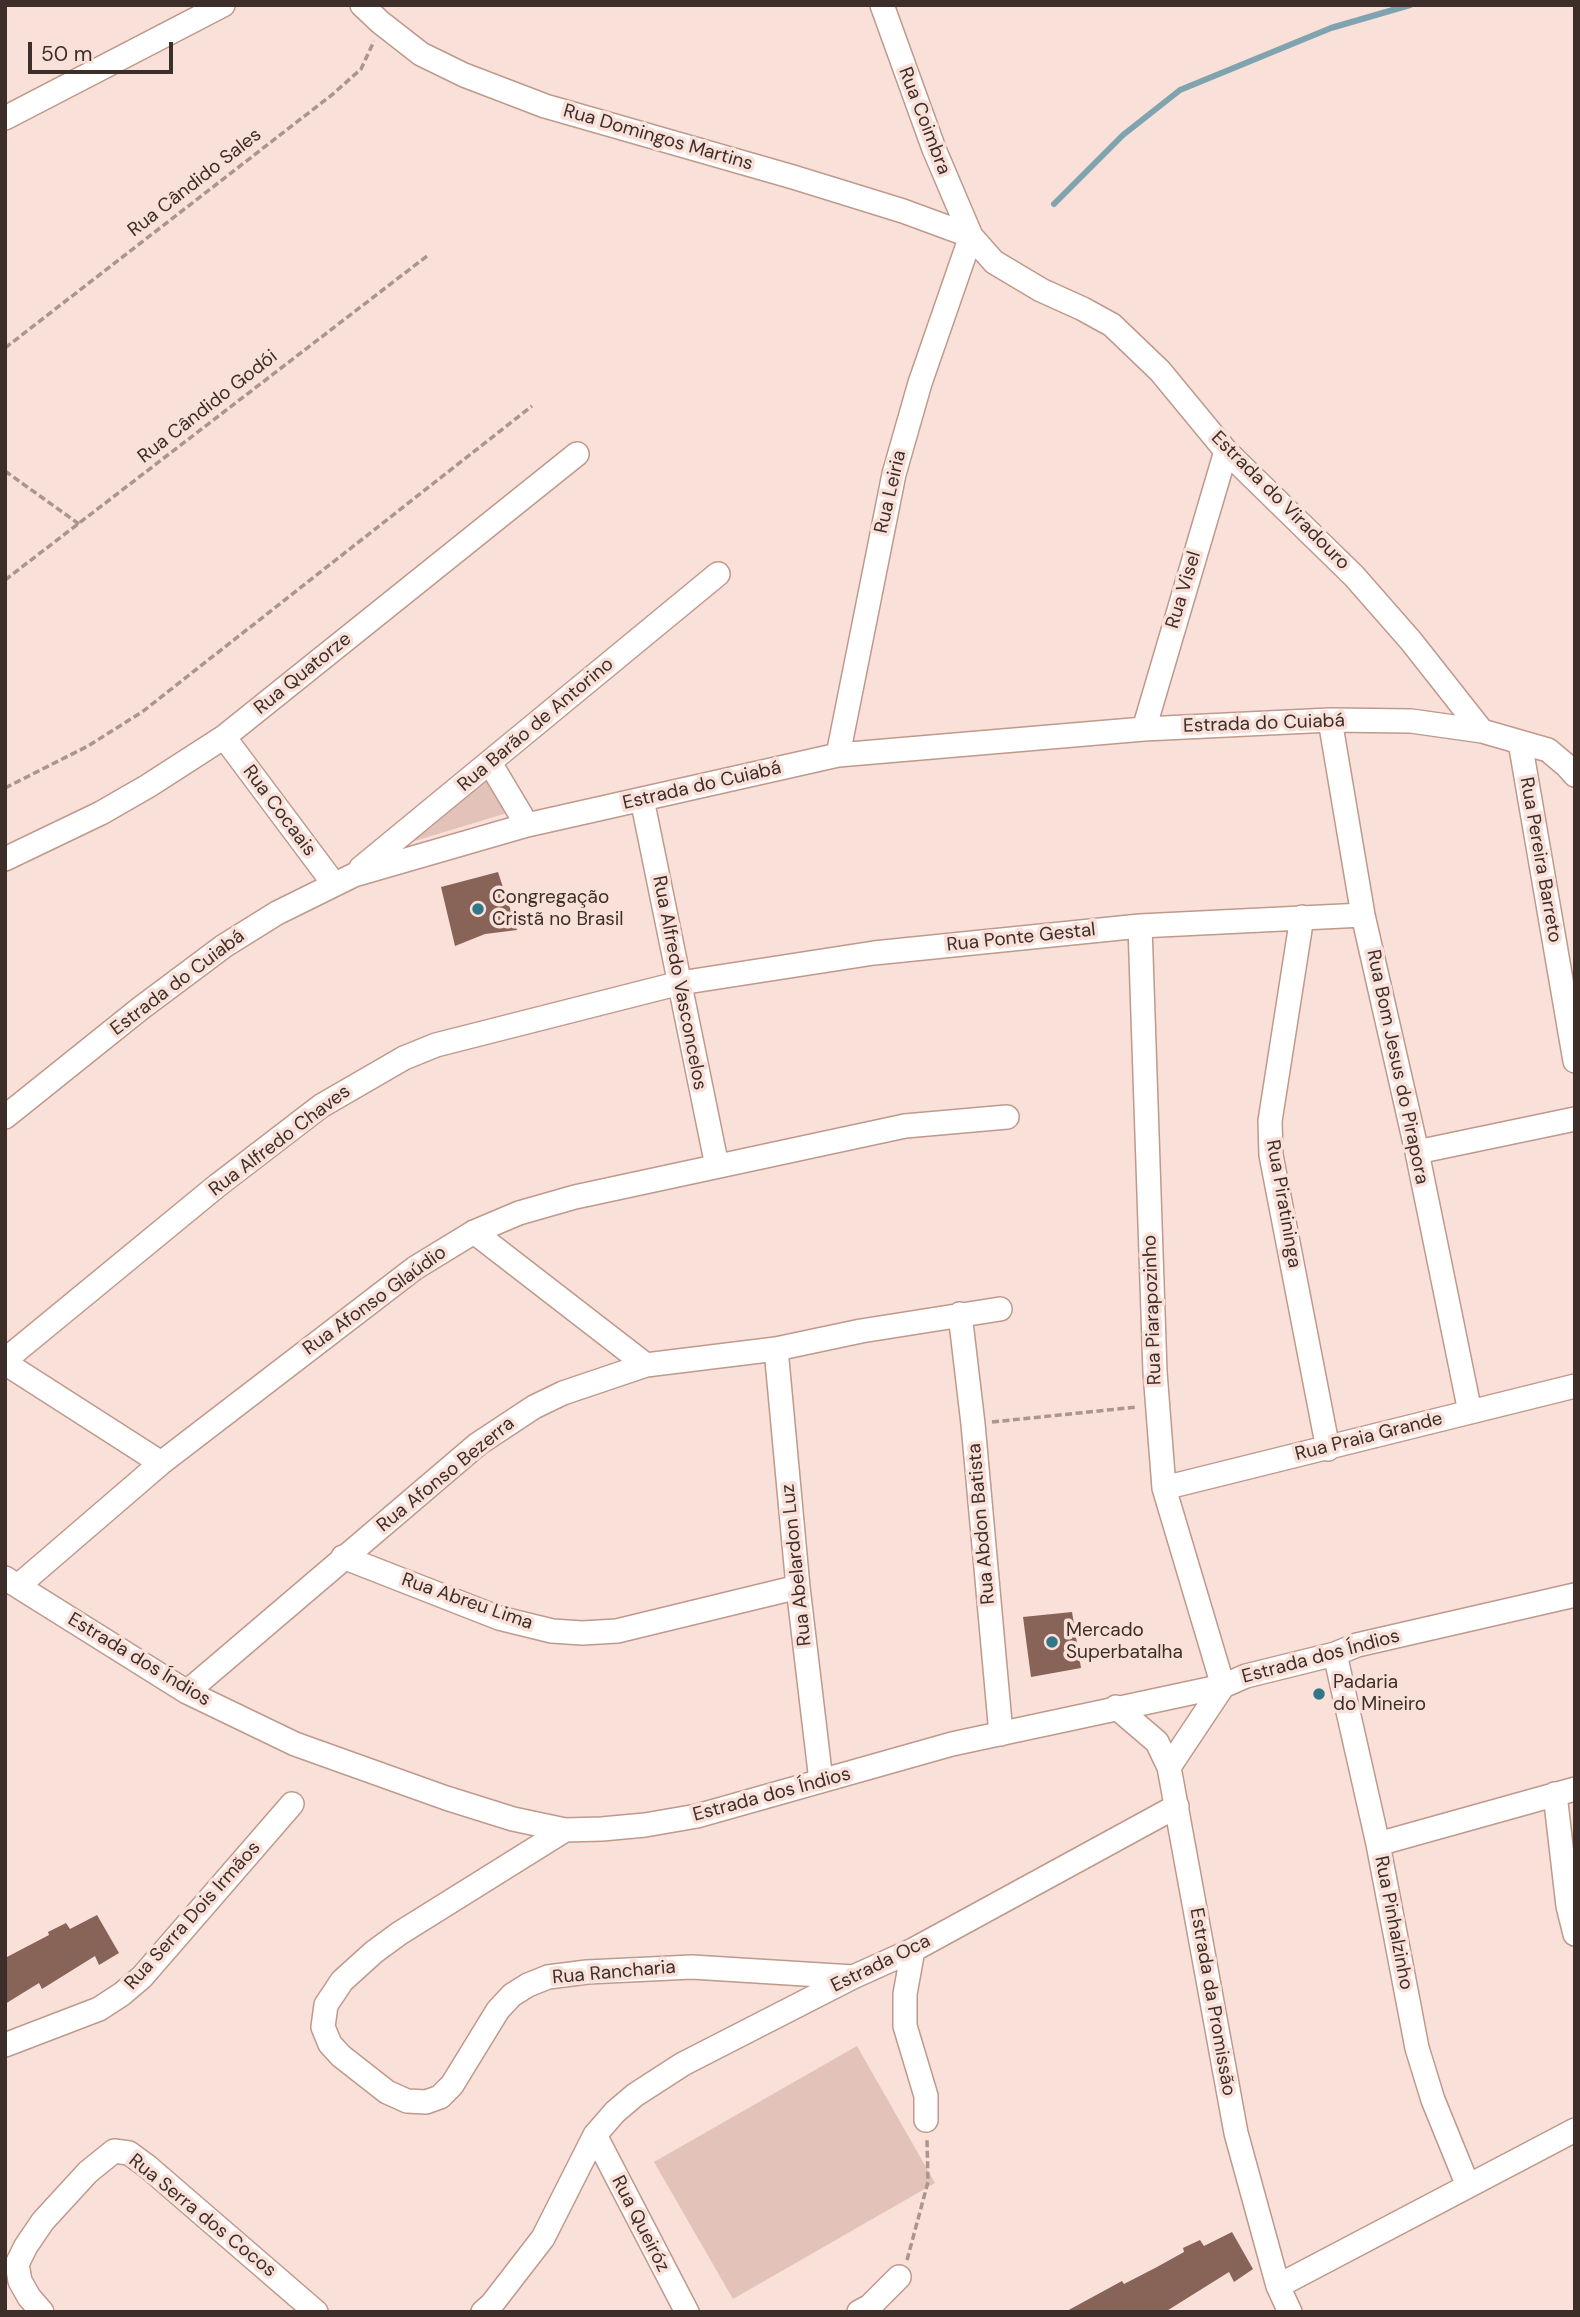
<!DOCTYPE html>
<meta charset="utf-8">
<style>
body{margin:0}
#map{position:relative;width:1580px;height:2317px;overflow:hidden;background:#f9e0d8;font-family:"DM Sans",sans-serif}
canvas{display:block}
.frame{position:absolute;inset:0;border:7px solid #3e2e29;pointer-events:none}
.scale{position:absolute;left:28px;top:42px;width:145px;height:32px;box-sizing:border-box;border:4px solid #3e2e29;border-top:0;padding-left:9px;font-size:21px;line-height:24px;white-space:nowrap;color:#3e2e29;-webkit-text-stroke:5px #f9e0d8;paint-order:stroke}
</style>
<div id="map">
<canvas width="1580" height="2317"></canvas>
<div class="frame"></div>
<div class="scale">50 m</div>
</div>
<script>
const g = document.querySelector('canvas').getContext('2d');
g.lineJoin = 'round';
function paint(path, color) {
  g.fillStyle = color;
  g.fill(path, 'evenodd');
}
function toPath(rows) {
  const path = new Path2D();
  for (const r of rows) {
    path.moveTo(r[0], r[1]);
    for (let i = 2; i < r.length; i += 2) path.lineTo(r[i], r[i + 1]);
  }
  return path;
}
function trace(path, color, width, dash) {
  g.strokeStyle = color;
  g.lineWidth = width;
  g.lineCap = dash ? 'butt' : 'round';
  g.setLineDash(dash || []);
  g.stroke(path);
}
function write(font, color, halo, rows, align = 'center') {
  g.font = font + ' "DM Sans",sans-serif';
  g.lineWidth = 7;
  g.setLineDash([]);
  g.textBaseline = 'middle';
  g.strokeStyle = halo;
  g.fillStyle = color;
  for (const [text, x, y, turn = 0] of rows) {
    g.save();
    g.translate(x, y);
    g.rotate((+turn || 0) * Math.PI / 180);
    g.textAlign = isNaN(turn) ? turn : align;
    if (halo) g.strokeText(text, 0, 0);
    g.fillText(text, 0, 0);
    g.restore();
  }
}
const green = toPath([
 [485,774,507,813,395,847],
 [857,2046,935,2183,733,2299,654,2162]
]);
const stream = toPath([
 [1054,204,1123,135,1180,90,1331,28,1410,5]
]);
const building = toPath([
 [498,872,517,930,485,934,455,946,441,887],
 [1072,1612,1081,1668,1031,1677,1023,1617],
 [97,1915,119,1953,99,1965,95,1956,42,1989,39,1983,5,2004,5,1958,49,1935,48,1932,66,1923,70,1929],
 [1232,2232,1253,2269,1234,2282,1229,2272,1165,2312,1065,2312,1122,2281,1124,2284,1157,2267,1184,2252,1183,2248,1200,2240,1204,2246]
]);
const path = toPath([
 [5,348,333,94,361,69,374,41],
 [5,471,79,524],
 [5,580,427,256],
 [5,788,88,746,142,712,532,406],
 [992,1422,1137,1407],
 [907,2260,928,2182,927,2140]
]);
const minor = toPath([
 [362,5,380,22,421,54,464,75,545,106,793,177,903,211,971,236],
 [882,5,934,149,971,236,994,262,1041,290,1083,309,1112,325,1160,371,1226,451,1354,576,1411,641,1482,731],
 [5,118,223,5],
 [1330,720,1363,915,1417,1152,1470,1412],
 [1144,729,1226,451],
 [224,737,334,884],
 [1520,742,1575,1061],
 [838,755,894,474,920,383,971,236],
 [490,763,527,825],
 [642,799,717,1166],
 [5,859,101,813,148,786,224,737,577,454],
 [361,868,718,574],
 [1302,917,1270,1121,1271,1155,1328,1449],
 [1140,926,1155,1372,1164,1488,1223,1686,1169,1767],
 [5,1117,141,1008,224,946,277,913,354,875,527,825,838,755,1144,729,1330,720,1411,721,1482,731,1548,750,1567,766,1575,775],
 [1417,1152,1575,1119],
 [474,1232,646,1365],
 [960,1314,973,1424,1001,1734],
 [776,1349,798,1587,821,1781],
 [5,1360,218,1185,321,1106,404,1058,436,1045,680,983,874,953,1140,926,1363,915],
 [5,1363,161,1463],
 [1164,1488,1575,1386],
 [343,1557,499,1618,552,1631,582,1633,617,1631,798,1587],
 [5,1578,187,1692,295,1744,446,1798,513,1819,565,1830,602,1829,645,1825,697,1816,952,1744,1223,1686,1246,1676,1335,1654,1357,1645,1575,1595],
 [18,1586,161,1463,415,1268,474,1232,519,1213,575,1197,905,1126,1007,1117],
 [1335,1654,1378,1844,1417,2048,1433,2100,1468,2186],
 [187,1692,478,1444,534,1407,563,1393,646,1365,776,1349,861,1331,1000,1309],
 [1116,1707,1157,1742,1169,1767,1236,2133,1278,2286,1290,2312],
 [1555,1794,1568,1906,1575,1934],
 [565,1830,400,1933,374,1952,342,1981,326,2005,323,2027,330,2044,341,2056,387,2092,407,2101,426,2102,440,2097,452,2085,498,2010,512,1995,528,1985,548,1977,587,1972,692,1967,853,1977],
 [1378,1844,1575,1789],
 [913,1950,905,1994,905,2026,926,2096,926,2120],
 [5,2045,99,2009,122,1994,142,1977,292,1804],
 [595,2135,687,2312],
 [1278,2286,1575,2130],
 [42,2312,29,2297,20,2281,17,2264,26,2246,43,2221,88,2172,114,2151,129,2153,148,2167,316,2312],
 [483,2312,492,2304,543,2238,595,2135,615,2112,635,2095,683,2064,853,1977,913,1950,1177,1806],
 [859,2312,870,2306,899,2277]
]);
const markers = [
 [478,909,7,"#337687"],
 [1052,1642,7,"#337687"],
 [1319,1694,7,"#337687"]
];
const streetNames = [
 ["Rua Coimbra",924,121,69],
 ["Rua Domingos Martins",658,138,16],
 ["Rua Cândido Sales",195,183,-38],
 ["Rua Cândido Godói",208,407,-38],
 ["Rua Leiria",891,492,-77],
 ["Estrada do Viradouro",1280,501,45],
 ["Rua Visel",1184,590,-73],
 ["Rua Quatorze",303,674,-39],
 ["Estrada do Cuiabá",1264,724,-2],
 ["Rua Barão de Antorino",536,725,-40],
 ["Estrada do Cuiabá",702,786,-13],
 ["Rua Cocaais",279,811,53],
 ["Rua Pereira Barreto",1540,860,80],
 ["Rua Ponte Gestal",1021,938,-6],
 ["Estrada do Cuiabá",178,983,-37],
 ["Rua Alfredo Vasconcelos",679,983,79],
 ["Rua Bom Jesus do Pirapora",1397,1067,78],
 ["Rua Alfredo Chaves",280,1141,-37],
 ["Rua Piratininga",1283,1204,80],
 ["Rua Afonso Glaúdio",375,1301,-36],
 ["Rua Piarapozinho",1153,1310,-92],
 ["Rua Praia Grande",1369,1437,-14],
 ["Rua Afonso Bezerra",446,1475,-39],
 ["Rua Abdon Batista",982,1524,-95],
 ["Rua Abelardon Luz",797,1565,-96],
 ["Rua Abreu Lima",467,1602,19],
 ["Estrada dos Índios",1321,1657,-15],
 ["Estrada dos Índios",139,1660,31],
 ["Estrada dos Índios",772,1795,-15],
 ["Rua Serra Dois Irmãos",193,1916,-48],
 ["Rua Pinhalzinho",1393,1923,79],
 ["Estrada Oca",881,1964,-26],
 ["Rua Rancharia",614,1973,-5],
 ["Estrada da Promissão",1212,2002,80],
 ["Rua Serra dos Cocos",202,2216,39],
 ["Rua Queiróz",640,2224,63]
];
const poiNames = [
 ["Congregação",492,898],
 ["Cristã no Brasil",492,920],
 ["Mercado",1066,1631],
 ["Superbatalha",1066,1653],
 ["Padaria",1333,1683],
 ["do Mineiro",1333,1705]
];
paint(green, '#e3c3b9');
trace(stream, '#7fa4af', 6);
paint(building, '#876358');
trace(minor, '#bf998c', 26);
trace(path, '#ab968f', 3.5, [7, 3.5]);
trace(minor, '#fff', 23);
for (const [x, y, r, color] of markers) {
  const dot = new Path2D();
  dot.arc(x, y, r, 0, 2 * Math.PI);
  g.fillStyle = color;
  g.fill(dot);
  trace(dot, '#f9e0d8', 2.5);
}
write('19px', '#3e2e29', '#f9e0d8', streetNames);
write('19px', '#3e2e29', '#f9e0d8', poiNames, 'left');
</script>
